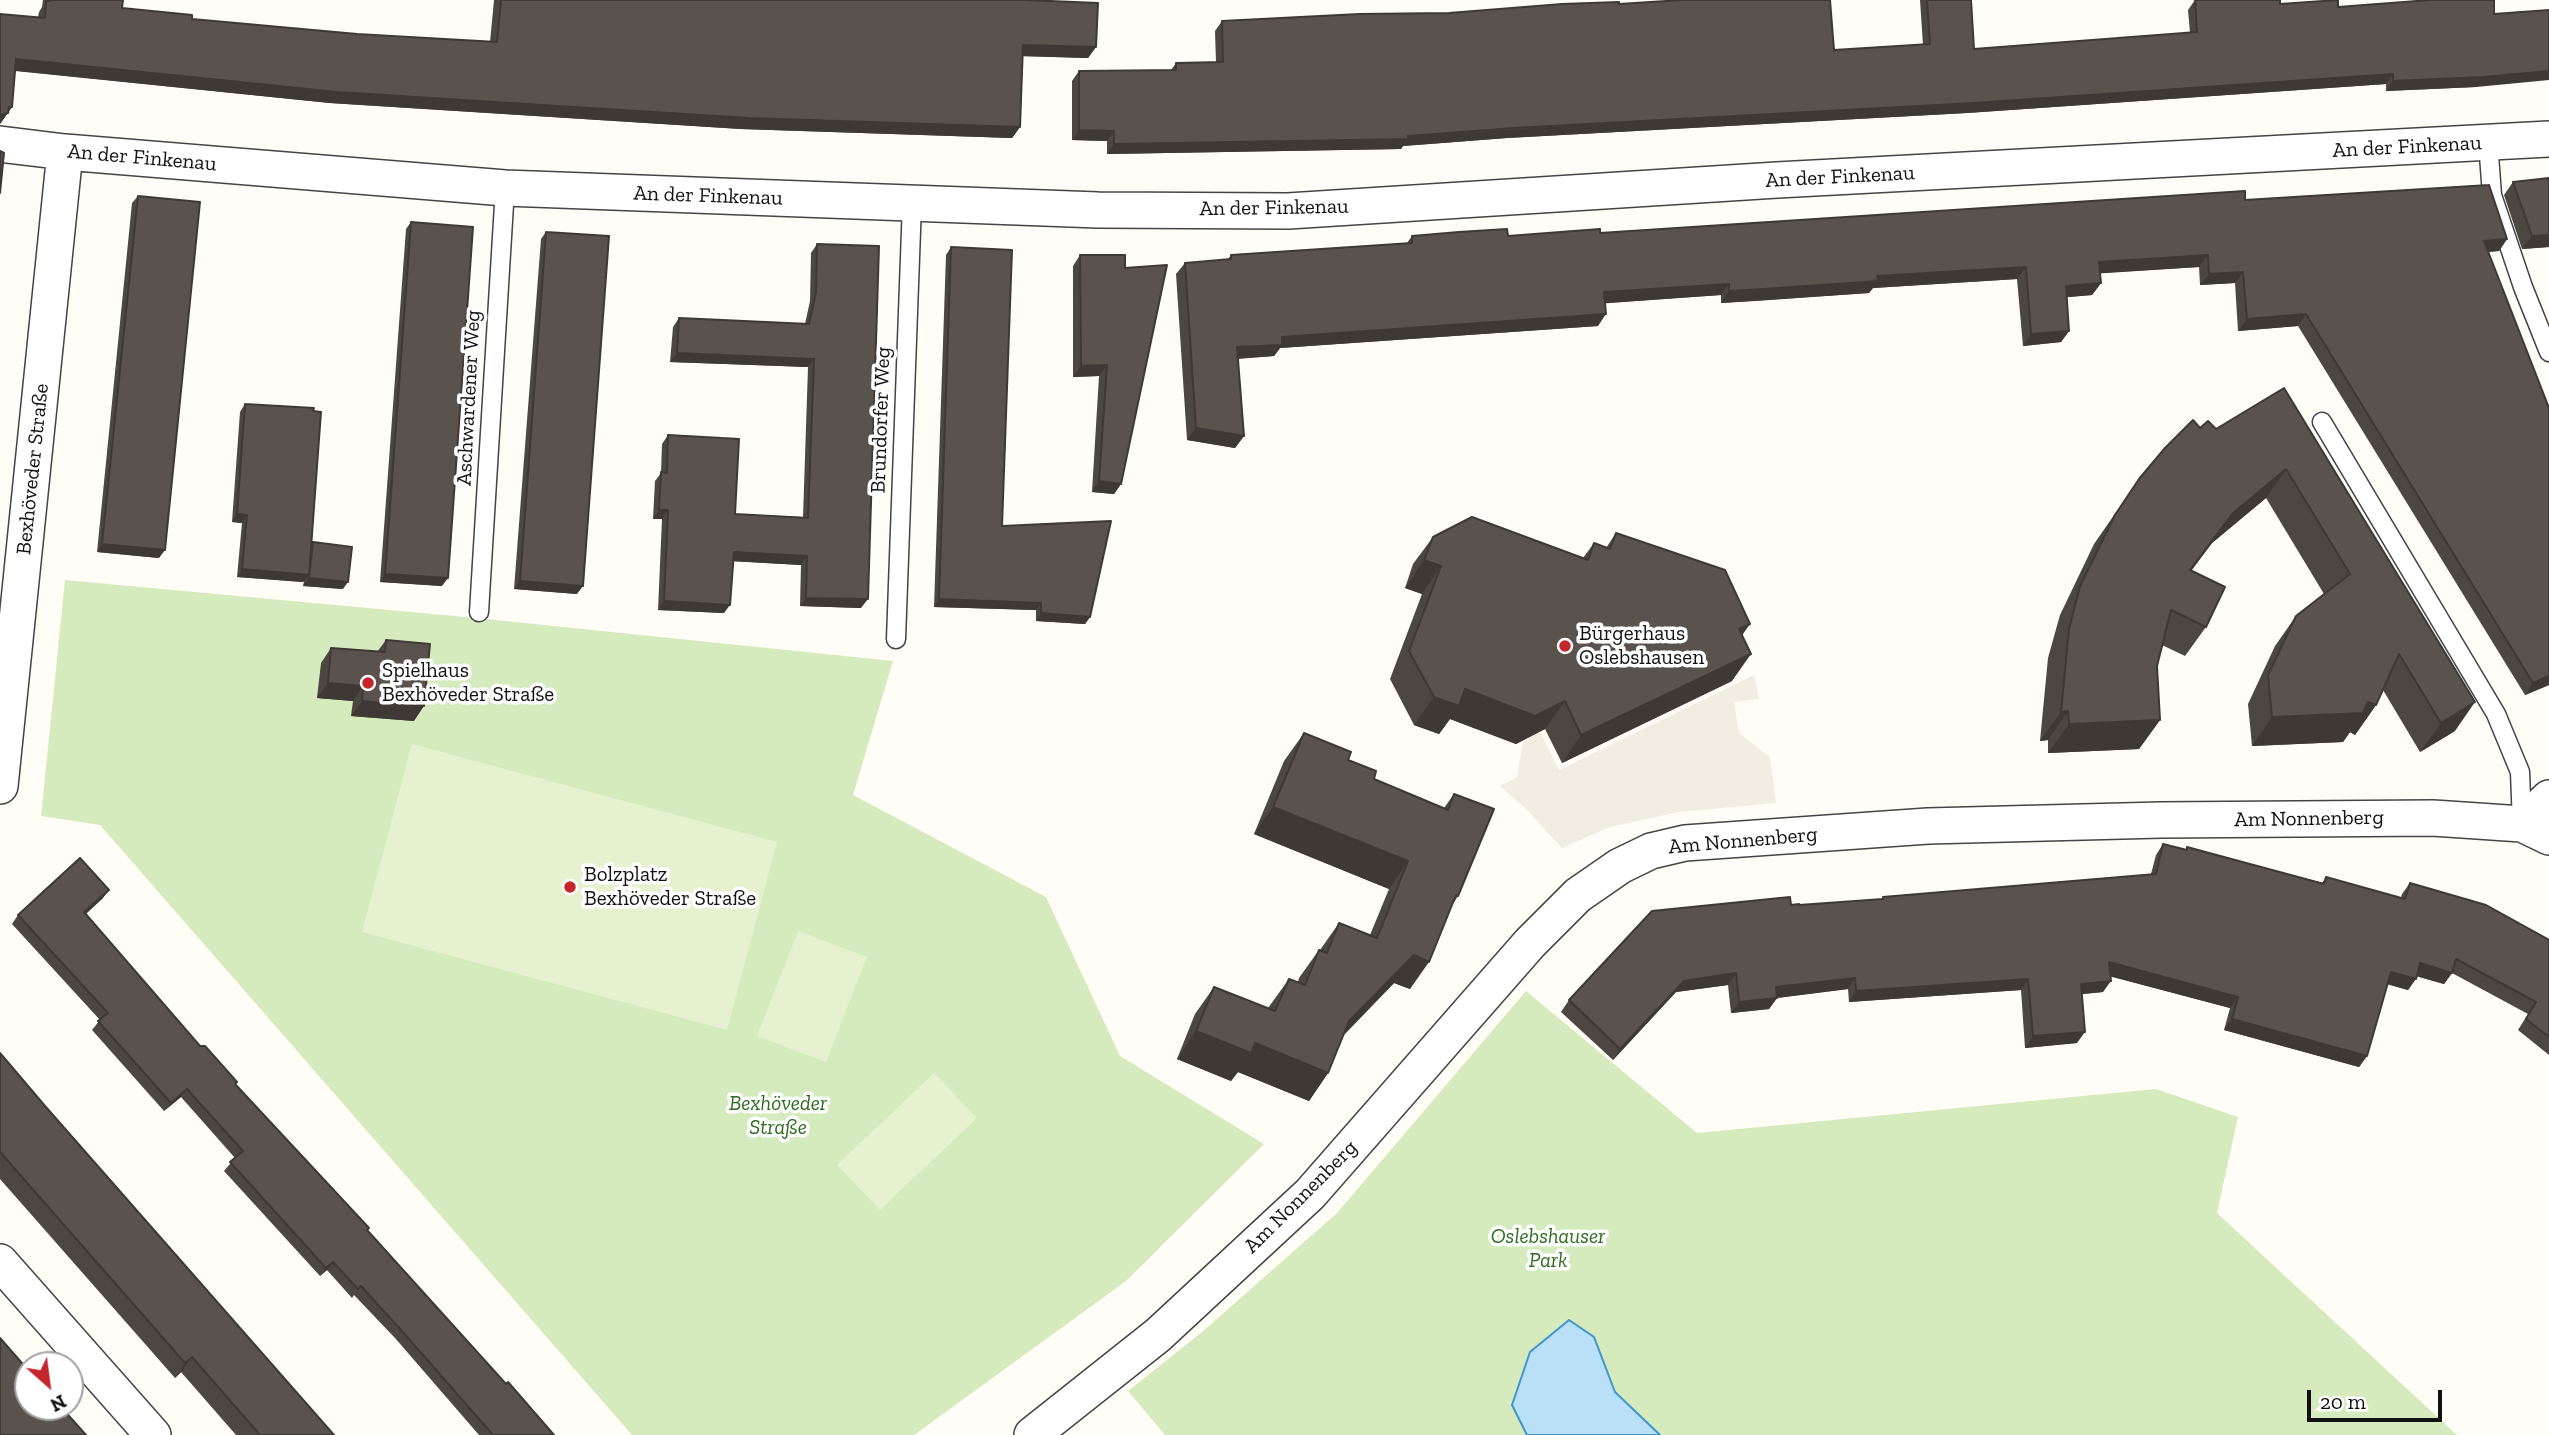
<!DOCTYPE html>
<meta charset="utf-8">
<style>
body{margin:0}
#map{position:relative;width:2549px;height:1435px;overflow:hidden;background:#fffdf5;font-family:"Zilla Slab",serif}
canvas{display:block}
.north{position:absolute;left:14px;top:1351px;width:70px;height:70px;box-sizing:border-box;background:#fff;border:2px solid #a0a0a0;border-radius:50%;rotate:152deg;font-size:19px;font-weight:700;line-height:28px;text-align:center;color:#111}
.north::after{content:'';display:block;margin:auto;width:24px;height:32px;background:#c4262e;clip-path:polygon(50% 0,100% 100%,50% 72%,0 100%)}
.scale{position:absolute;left:2307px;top:1390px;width:135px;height:32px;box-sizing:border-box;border:4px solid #111;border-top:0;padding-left:9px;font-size:21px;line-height:24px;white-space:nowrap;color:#111;-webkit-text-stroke:5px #fff;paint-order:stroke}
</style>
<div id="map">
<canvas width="2549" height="1435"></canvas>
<div class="north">N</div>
<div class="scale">20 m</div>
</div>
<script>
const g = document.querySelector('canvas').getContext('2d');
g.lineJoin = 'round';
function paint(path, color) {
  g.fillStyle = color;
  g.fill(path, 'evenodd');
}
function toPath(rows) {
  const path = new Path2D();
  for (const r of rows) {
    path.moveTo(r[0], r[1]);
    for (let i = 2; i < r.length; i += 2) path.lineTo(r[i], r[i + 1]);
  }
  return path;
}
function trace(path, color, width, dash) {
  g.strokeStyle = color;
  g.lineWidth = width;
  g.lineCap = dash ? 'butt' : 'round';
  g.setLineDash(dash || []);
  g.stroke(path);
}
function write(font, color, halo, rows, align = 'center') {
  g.font = font + ' "Zilla Slab",serif';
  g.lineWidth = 7;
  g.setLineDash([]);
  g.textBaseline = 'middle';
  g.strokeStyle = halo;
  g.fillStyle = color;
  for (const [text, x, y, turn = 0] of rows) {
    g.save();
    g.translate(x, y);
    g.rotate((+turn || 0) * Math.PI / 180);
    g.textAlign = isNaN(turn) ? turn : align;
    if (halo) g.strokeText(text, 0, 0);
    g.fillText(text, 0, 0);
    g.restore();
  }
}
const green = toPath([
 [65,580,476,618,893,661,853,795,1046,897,1120,1056,1264,1144,1126,1281,914,1435,632,1435,100,825,41,816],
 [1526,991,1697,1133,2156,1089,2238,1117,2217,1213,2457,1435,1165,1435,1128,1391,1202,1332,1337,1213]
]);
const pitch = toPath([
 [412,744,777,842,727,1030,362,932],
 [798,931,867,957,826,1062,757,1036],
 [934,1073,977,1118,880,1210,837,1165]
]);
const plaza = toPath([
 [1754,675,1759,699,1734,702,1739,733,1770,757,1776,803,1679,812,1610,827,1562,848,1525,808,1500,786,1517,777,1523,742,1540,732,1559,770]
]);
const water = toPath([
 [1569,1320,1594,1337,1615,1392,1660,1435,1527,1435,1512,1405,1530,1352,1569,1320]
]);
const lane = toPath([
 [2488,142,2492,195,2523,287,2549,352],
 [2322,422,2496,714,2520,772,2522,824],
 [479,612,505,188],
 [896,639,912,203]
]);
const street = toPath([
 [0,144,65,152,505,188,1098,210,1288,211,1777,180,2549,139],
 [0,786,65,152],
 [2522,824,2549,798],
 [0,1262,153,1435],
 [1032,1435,1158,1335,1310,1194,1530,943,1578,895,1620,866,1651,851,1685,843,1928,826,2161,820,2433,818,2522,824,2549,837]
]);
const wall = toPath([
 [43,0,123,0,122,8,192,19,357,34,490,42,494,0,1026,0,1096,47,1088,58,1023,56,1020,127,1012,138,741,129,330,103,15,71,12,107,0,124,0,14,38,17,39,12,42,7],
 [1920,0,1971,0,1974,49,2190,33,2188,10,2195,0,2338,7,2476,87,2386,91,2386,84,1967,113,1507,138,1403,146,1401,149,1107,154,1107,141,1072,140,1072,81,1079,71,1171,70,1176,63,1216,62,1215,31,1222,21,1449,13,1619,4,1834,50,1923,45],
 [2549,178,2549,247,2522,249,2504,195,2513,182],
 [138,196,159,558,97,552,132,203],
 [2245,200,2507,239,2499,251,2488,252,2549,408,2549,685,2525,695,2298,326,2238,331,2235,283,2200,285,2199,267,2100,273,2101,283,2092,295,2067,297,2069,331,2061,342,2023,346,2017,279,1873,288,1869,293,1756,301,1721,303,1721,295,1605,303,1598,326,1280,348,1274,356,1238,359,1244,436,1235,448,1187,440,1176,274,1185,263,1228,259,1231,255,1407,243,1412,236,1508,236,1600,233],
 [411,222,442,586,380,582,406,229],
 [546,232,577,594,514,589,541,239],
 [817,244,861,608,800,606,801,565,733,561,724,613,658,610,662,519,653,519,655,481,661,473,662,444,668,435,735,514,803,517,808,367,670,362,673,327,679,318,805,324,810,301,811,253],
 [951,247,1002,526,1090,617,1085,624,1036,621,1036,610,934,607,946,255],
 [1080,255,1125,255,1121,484,1114,494,1092,492,1099,376,1073,377,1073,266],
 [2284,388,2455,731,2420,752,2383,690,2376,705,2355,735,2350,732,2343,742,2252,746,2248,704,2275,646,2296,616,2324,594,2266,498,2212,543,2191,571,2206,627,2185,656,2162,645,2157,666,2160,720,2139,749,2048,753,2048,740,2040,741,2048,658,2060,615,2094,544,2139,479,2200,428,2216,429],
 [245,404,311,545,313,542,343,589,303,586,304,581,303,582,237,577,242,523,232,522,240,412],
 [1616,533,1742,635,1732,681,1562,763,1545,729,1516,744,1450,719,1439,734,1414,725,1390,679,1422,594,1405,588,1413,564,1433,537,1583,558,1594,543,1606,548],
 [386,640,414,721,351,716,353,701,317,698,321,663,331,648,377,652],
 [1304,733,1348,760,1374,779,1444,808,1454,794,1458,896,1453,904,1410,989,1394,983,1344,1035,1328,1073,1309,1101,1238,1072,1231,1081,1177,1059,1195,1014,1214,987,1268,1008,1289,979,1298,982,1299,978,1319,950,1320,950,1339,923,1370,935,1389,889,1254,834,1284,761],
 [2163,844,2186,850,2187,847,2322,883,2326,877,2401,898,2402,894,2410,883,2549,940,2549,1055,2518,1030,2528,1014,2452,973,2444,984,2417,976,2408,990,2387,984,2367,1056,2359,1067,2224,1030,2230,1008,2110,976,2103,992,2082,994,2077,1043,2025,1048,2021,990,1849,1002,1848,989,1777,998,1769,1009,1731,1013,1728,985,1676,992,1613,1060,1561,1012,1569,1000,1791,905,1799,905,1881,899,1883,897,2151,874,2156,855],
 [109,890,102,899,86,914,200,1046,237,1082,235,1084,506,1384,554,1435,479,1435,395,1338,354,1295,352,1298,327,1270,320,1276,224,1171,235,1158,181,1097,164,1111,92,1030,100,1020,12,924,18,915],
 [0,1053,45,1106,334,1435,236,1435,181,1372,175,1378,0,1179]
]);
const shadedWall = toPath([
 [1023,45,1096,47,1088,58,1016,56],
 [16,59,1020,127,1012,138,741,129,330,103,9,70],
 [2549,71,2549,80,2476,87,2386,91,2393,81],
 [2393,74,2386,84,1967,113,1507,138,1403,146,1401,149,1107,154,1114,144,1408,136],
 [9,107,12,107,0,124,0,115],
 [1079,130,1114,131,1107,141,1072,140],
 [2549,235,2549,247,2522,249,2532,236],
 [2507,239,2499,251,2476,253,2484,241],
 [2208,255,2199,267,2091,274,2099,262],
 [2026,267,2017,279,1873,288,1869,293,1721,303,1729,291,1877,276],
 [2243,272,2235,283,2200,285,2209,274],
 [2101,283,2092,295,2058,298,2066,286],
 [1729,284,1721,295,1596,304,1604,292],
 [1606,314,1598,326,1280,348,1274,356,1229,359,1237,347,1282,337],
 [2306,314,2298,326,2238,331,2247,319],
 [2069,331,2061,342,2023,346,2031,334],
 [677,353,814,359,808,367,670,362],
 [1107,365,1099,376,1073,377,1081,366],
 [1196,428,1244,436,1235,448,1187,440],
 [2286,469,2266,498,2212,543,2169,600,2190,570,2232,514],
 [1099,481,1121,484,1114,494,1092,492],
 [659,510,668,510,662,519,653,519],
 [237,514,247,515,242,523,232,522],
 [102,544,165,550,159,558,97,552],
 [734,552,807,556,801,565,728,561],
 [1424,560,1441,566,1422,594,1405,588],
 [242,569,309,575,303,582,237,577],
 [385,574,448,578,442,586,380,582],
 [309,578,348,582,343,589,303,586],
 [520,581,583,586,577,594,514,589],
 [806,598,868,599,861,608,800,606],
 [939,599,1041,603,1036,610,934,607],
 [664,601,730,605,724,613,658,610],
 [1041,613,1090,617,1085,624,1036,621],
 [1750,624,1731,651,1739,629],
 [1751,654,1732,681,1562,763,1581,735],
 [2549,676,2549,685,2525,695,2533,683],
 [328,683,363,686,353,701,317,698],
 [1465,689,1565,701,1545,729,1516,744,1450,719,1439,734,1414,725,1434,697],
 [362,701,424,706,414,721,351,716],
 [2368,702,2376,705,2355,735,2350,732,2343,742,2252,746,2272,717],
 [2475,702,2455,731,2420,752,2441,723],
 [2068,711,2048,740,2040,741,2061,712],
 [2160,720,2139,749,2048,753,2069,724],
 [1273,807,1408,861,1389,889,1254,834],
 [109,890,102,899,78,920,84,912],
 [1414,955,1429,962,1410,989,1394,983,1330,1049,1349,1021],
 [2109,962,2238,997,2230,1008,2101,974],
 [2420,963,2452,973,2444,984,2412,975],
 [2391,972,2416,979,2408,990,2383,983],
 [1736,973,1728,985,1676,992,1613,1060,1620,1049,1684,981],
 [1855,978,1848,989,1768,999,1776,987],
 [2028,979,2021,990,1849,1002,1856,991],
 [2111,981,2103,992,2073,995,2081,984],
 [1777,998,1769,1009,1731,1013,1739,1002],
 [2232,1019,2367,1056,2359,1067,2224,1030],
 [1196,1031,1255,1043,1328,1073,1309,1101,1238,1072,1231,1081,1177,1059],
 [2085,1032,2077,1043,2025,1048,2033,1036],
 [187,1089,181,1097,164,1111,171,1103],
 [333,1262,327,1270,320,1276,326,1268],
 [192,1357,181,1372,175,1378,185,1363]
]);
const building = toPath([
 [50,0,123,0,122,8,192,15,192,19,357,34,497,42,501,0,1026,0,1098,3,1096,47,1023,45,1020,127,749,118,337,92,16,59,12,107,9,107,8,113,0,115,0,14,45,18,46,1,50,1,50,0],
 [1682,0,1830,0,1834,50,1930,44,1927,0,1971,0,1974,49,2197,32,2195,0,2280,0,2280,4,2338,0,2338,7,2430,0,2494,0,2494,14,2549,10,2549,71,2483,77,2393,81,2393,74,1974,103,1514,128,1408,136,1408,139,1114,144,1114,131,1079,130,1079,71,1176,70,1176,63,1223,62,1222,21,1359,14,1449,13,1562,4,1619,2,1619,4,1682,0],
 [0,151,4,153,0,193,0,151],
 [2549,178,2549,235,2532,236,2513,182,2549,178],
 [2489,185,2507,239,2484,241,2549,408,2549,676,2533,683,2306,314,2247,319,2243,272,2209,274,2208,255,2099,262,2101,283,2066,286,2069,331,2031,334,2026,267,1877,276,1878,281,1764,289,1729,291,1729,284,1604,292,1606,314,1282,337,1282,345,1237,347,1244,436,1196,428,1185,263,1231,259,1231,255,1412,243,1412,236,1459,232,1507,229,1508,236,1600,229,1600,233,2245,191,2245,200,2489,185],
 [138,196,200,202,165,550,102,544,138,196],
 [411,222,473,227,448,578,385,574,411,222],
 [546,232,609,236,583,586,520,581,546,232],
 [817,244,879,246,868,599,806,598,807,556,734,552,730,605,664,601,668,510,659,510,661,472,667,473,668,435,739,439,735,514,808,518,814,359,677,353,679,318,809,324,816,292,817,244],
 [951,247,1012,250,1002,526,1111,521,1090,617,1041,613,1041,603,939,599,951,247],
 [1080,255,1125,255,1125,268,1167,265,1121,484,1099,481,1107,365,1081,366,1080,255],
 [2284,388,2475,702,2441,723,2399,654,2376,705,2368,702,2363,713,2272,717,2268,675,2296,616,2350,574,2286,469,2232,514,2190,570,2225,587,2206,627,2171,610,2157,666,2160,720,2069,724,2068,711,2061,712,2069,629,2080,586,2115,515,2139,479,2165,448,2193,420,2200,428,2208,421,2216,429,2284,388],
 [245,404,314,408,313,411,321,412,309,575,242,569,247,515,237,514,245,404],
 [1472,517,1588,560,1594,543,1610,549,1616,533,1725,570,1750,624,1739,629,1751,654,1581,735,1565,701,1535,716,1465,689,1459,706,1434,697,1409,651,1441,566,1424,560,1433,537,1472,517],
 [313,542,352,547,348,582,309,578,313,542],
 [386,640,430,644,424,706,362,701,363,686,328,683,331,648,385,652,386,640],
 [1304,733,1351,752,1348,760,1376,771,1374,779,1448,810,1454,794,1494,809,1458,896,1456,895,1429,962,1414,955,1349,1021,1328,1073,1255,1043,1251,1053,1196,1031,1214,987,1275,1011,1289,979,1305,985,1319,950,1327,953,1339,923,1377,938,1408,861,1273,807,1304,733],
 [2163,844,2187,850,2187,847,2324,884,2326,877,2405,899,2410,883,2486,905,2549,940,2549,1037,2526,1019,2536,1002,2456,959,2452,973,2420,963,2416,979,2391,972,2367,1056,2232,1019,2238,997,2109,962,2111,981,2081,984,2085,1032,2033,1036,2028,979,1856,991,1855,978,1776,987,1777,998,1739,1002,1736,973,1684,981,1620,1049,1569,1000,1652,911,1790,897,1791,905,1799,904,1799,905,1883,899,1883,897,2156,874,2163,844],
 [80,858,109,890,84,912,200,1046,205,1046,237,1082,235,1084,369,1228,367,1230,506,1384,508,1382,554,1435,493,1435,401,1330,361,1286,358,1289,333,1262,326,1268,230,1162,243,1151,187,1089,171,1103,98,1021,108,1013,18,915,80,858],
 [0,1053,45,1106,334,1435,260,1435,192,1357,185,1363,0,1152,0,1053],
 [0,1338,28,1370,28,1407,61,1407,86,1435,0,1435,0,1338]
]);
const markers = [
 [1565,646,7,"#c4262e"],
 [368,683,7,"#c4262e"],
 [570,887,7,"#c4262e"]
];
const streetNames = [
 ["An der Finkenau",2407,147,-3],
 ["An der Finkenau",142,158,5],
 ["An der Finkenau",1840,177,-3],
 ["An der Finkenau",708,196,2],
 ["An der Finkenau",1274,208,-1],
 ["Aschwardener Weg",469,398,-87],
 ["Brundorfer Weg",881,420,-88],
 ["Bexhöveder Straße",33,469,-84],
 ["Am Nonnenberg",2309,819,-1],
 ["Am Nonnenberg",1743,841,-5],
 ["Am Nonnenberg",1301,1197,-45]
];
const poiNames = [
 ["Bürgerhaus",1579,634],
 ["Oslebshausen",1579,658],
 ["Spielhaus",382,671],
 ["Bexhöveder Straße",382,695],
 ["Bolzplatz",584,875],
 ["Bexhöveder Straße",584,899]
];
const parkNames = [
 ["Bexhöveder",778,1104],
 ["Straße",778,1128],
 ["Oslebshauser",1548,1237],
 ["Park",1548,1261]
];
paint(green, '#d5ebbd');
paint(pitch, '#e6f2cf');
paint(plaza, '#f1ede2');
paint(water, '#b9e0f7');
trace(water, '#3f96cf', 2);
trace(lane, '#444', 21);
trace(street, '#444', 38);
trace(lane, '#fff', 18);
trace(street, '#fff', 35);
paint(wall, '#4d4742');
paint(shadedWall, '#3f3936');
paint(building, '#5a524d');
trace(building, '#3f3936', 2);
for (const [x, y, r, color] of markers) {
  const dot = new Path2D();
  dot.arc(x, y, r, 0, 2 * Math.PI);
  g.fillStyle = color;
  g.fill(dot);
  trace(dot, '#fff', 2.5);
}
write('21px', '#111', '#fff', streetNames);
write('21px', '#111', '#fff', poiNames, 'left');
write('italic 21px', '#2f6b1f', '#fff', parkNames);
</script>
